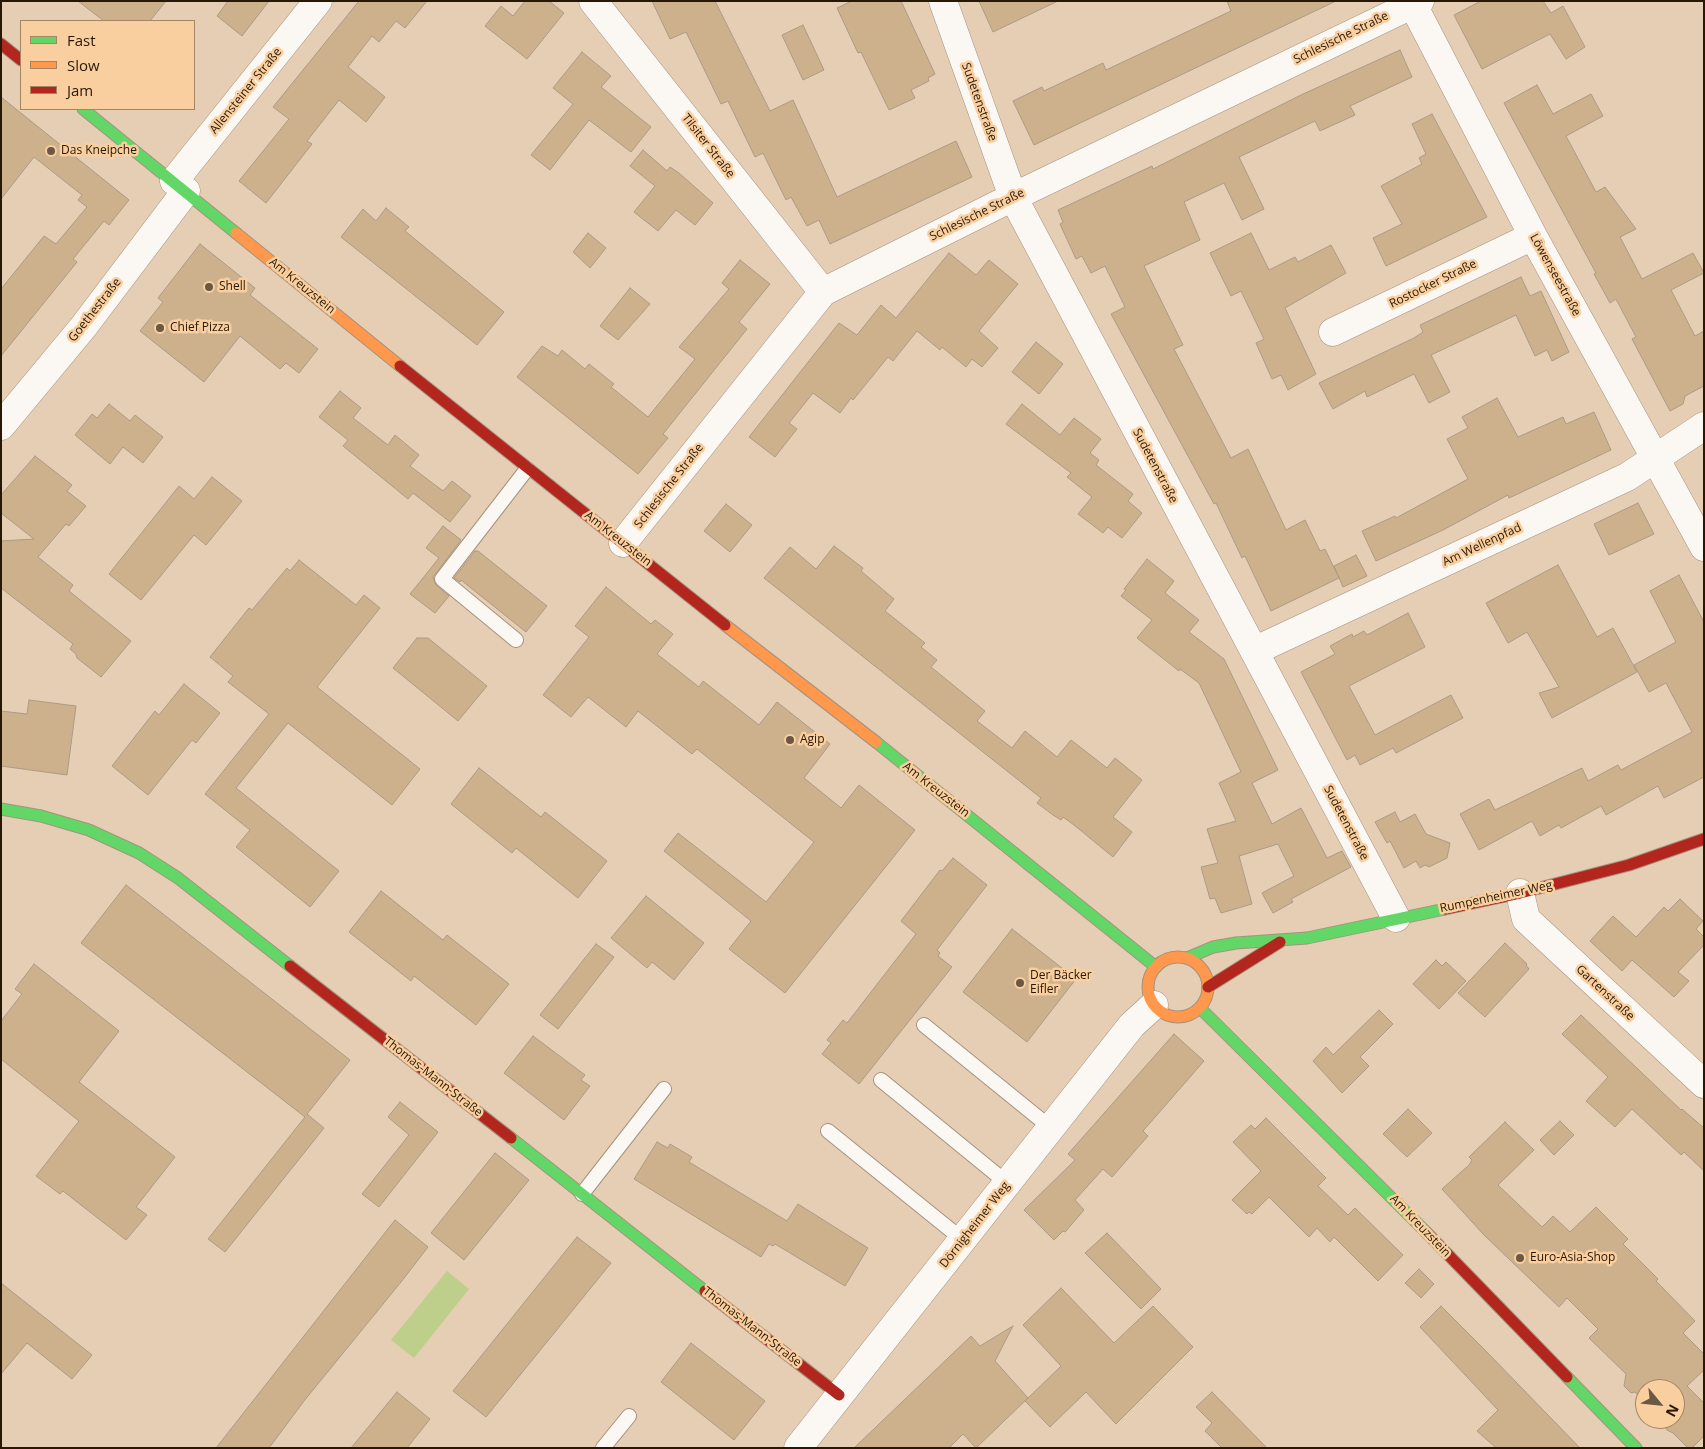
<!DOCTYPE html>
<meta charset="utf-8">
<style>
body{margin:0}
#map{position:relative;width:1705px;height:1449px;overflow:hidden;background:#e5ceb4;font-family:"Open Sans",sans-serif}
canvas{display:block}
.frame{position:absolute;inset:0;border:2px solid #271805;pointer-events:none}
.legend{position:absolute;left:20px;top:20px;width:175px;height:90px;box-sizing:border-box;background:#f9cfa0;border:1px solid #a58662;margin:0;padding:6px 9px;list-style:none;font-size:15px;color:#271805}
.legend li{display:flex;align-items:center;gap:10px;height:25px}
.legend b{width:25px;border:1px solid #a58662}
.north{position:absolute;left:1635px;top:1379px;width:50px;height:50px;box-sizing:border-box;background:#f9cfa0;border:1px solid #a58662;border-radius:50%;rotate:118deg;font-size:14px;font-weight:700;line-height:20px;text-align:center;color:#271805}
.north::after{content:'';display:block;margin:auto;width:18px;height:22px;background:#6a5842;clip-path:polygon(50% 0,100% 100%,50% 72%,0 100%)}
</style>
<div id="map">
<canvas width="1705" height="1449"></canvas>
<div class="frame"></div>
<ul class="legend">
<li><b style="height:6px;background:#63d668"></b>Fast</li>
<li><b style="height:6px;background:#ff974d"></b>Slow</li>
<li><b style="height:6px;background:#b3261e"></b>Jam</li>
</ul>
<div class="north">N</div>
</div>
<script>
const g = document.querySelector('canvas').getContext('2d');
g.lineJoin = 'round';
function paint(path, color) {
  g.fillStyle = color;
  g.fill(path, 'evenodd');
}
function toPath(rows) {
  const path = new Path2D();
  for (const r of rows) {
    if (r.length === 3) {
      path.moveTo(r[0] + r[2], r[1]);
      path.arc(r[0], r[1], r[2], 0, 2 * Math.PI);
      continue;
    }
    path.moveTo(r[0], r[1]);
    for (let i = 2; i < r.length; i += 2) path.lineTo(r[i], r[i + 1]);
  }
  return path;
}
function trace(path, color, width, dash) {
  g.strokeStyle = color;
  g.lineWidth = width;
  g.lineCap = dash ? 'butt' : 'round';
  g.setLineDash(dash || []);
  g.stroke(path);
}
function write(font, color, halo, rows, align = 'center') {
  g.font = font + ' "Open Sans",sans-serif';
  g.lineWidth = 5;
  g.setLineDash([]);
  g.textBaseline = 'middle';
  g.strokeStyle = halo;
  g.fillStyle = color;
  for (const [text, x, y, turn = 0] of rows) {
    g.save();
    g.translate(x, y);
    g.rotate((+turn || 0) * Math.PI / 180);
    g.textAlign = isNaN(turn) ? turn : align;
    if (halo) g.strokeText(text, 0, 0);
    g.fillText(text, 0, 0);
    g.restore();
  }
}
const green = toPath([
 [447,1271,469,1289,414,1358,391,1340]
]);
const building = toPath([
 [78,1,166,1,150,21,104,21,78,1],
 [228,1,269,1,242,36,217,16,228,1],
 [359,1,427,1,405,28,396,21,379,42,372,36,348,67,385,97,366,122,339,100,307,141,312,144,266,203,239,181,289,119,273,107,359,1],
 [525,1,549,1,564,13,527,59,485,26,501,6,513,16,525,1],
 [652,1,715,1,770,111,793,100,837,197,956,141,972,177,830,244,819,220,807,226,791,197,786,200,763,153,755,157,728,101,721,104,686,32,670,39,652,1],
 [852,1,901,1,935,74,928,78,929,81,911,90,915,98,889,110,861,52,858,53,837,8,852,1],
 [979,1,1058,1,993,32,979,1],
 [1227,1,1336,1,1034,145,1013,101,1042,87,1044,91,1103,63,1106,70,1231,11,1227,1],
 [1481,1,1543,1,1551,13,1563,6,1585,47,1566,59,1550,34,1482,69,1454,15,1481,1],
 [803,25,824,70,803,80,782,35,803,25],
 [1400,50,1412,77,1350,106,1355,115,1320,131,1315,121,1239,157,1264,209,1242,220,1224,183,1184,202,1200,240,1144,266,1183,345,1174,349,1231,458,1248,449,1286,530,1305,520,1320,551,1325,549,1339,578,1271,611,1245,556,1242,558,1216,503,1214,504,1111,314,1125,307,1105,266,1091,273,1082,256,1076,259,1060,224,1063,222,1058,210,1152,166,1153,169,1303,94,1400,50],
 [582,52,611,76,601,87,651,127,631,152,589,120,550,170,531,155,573,104,553,88,582,52],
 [1537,85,1553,114,1591,94,1603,116,1566,136,1596,192,1605,187,1636,229,1620,237,1642,279,1693,253,1704,273,1671,290,1695,336,1704,331,1704,386,1685,396,1683,404,1670,411,1632,339,1636,337,1616,299,1610,303,1594,274,1596,273,1504,103,1537,85],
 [1,97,129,200,109,225,104,221,73,259,77,262,1,356,1,289,44,236,56,244,87,207,78,200,82,195,34,157,1,199,1,97],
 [1432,114,1487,217,1386,266,1373,238,1402,224,1381,186,1422,164,1419,158,1426,154,1412,124,1432,114],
 [643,150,667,171,670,167,679,173,713,203,695,225,676,210,658,231,634,212,655,186,630,166,643,150],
 [386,208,409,227,405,231,504,312,477,345,341,237,363,209,376,221,386,208],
 [588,233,606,248,590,268,573,252,588,233],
 [1251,233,1269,270,1295,257,1298,262,1331,245,1346,273,1285,308,1316,374,1288,390,1281,375,1272,379,1256,343,1264,339,1241,291,1231,296,1210,253,1251,233],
 [200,244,255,288,250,295,318,349,299,373,286,363,280,369,240,336,204,382,140,331,163,302,158,298,200,244],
 [949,253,976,275,989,260,1018,284,979,331,998,348,982,367,972,359,966,367,942,347,940,350,917,331,893,361,888,357,853,400,851,398,840,413,813,393,789,423,797,429,775,457,749,437,839,323,857,335,881,305,896,318,949,253],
 [740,260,770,284,739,322,747,329,663,434,668,438,638,474,517,377,542,346,558,356,562,350,585,369,589,364,614,384,611,387,648,417,695,359,679,347,729,289,722,283,740,260],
 [1521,277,1530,296,1541,291,1569,352,1552,361,1547,350,1535,356,1516,315,1431,355,1450,392,1429,403,1414,374,1367,397,1365,391,1333,409,1319,383,1414,338,1423,332,1420,325,1521,277],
 [630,288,650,304,618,340,600,326,630,288],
 [1036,342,1063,364,1039,394,1012,372,1036,342],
 [340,391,361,408,353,418,388,445,395,435,419,455,410,466,443,491,452,481,471,496,450,522,413,493,408,499,343,446,348,440,319,417,340,391],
 [1497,398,1518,437,1563,417,1566,424,1594,412,1611,450,1509,498,1508,495,1443,530,1376,561,1362,531,1395,516,1396,518,1468,479,1447,439,1468,428,1462,417,1497,398],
 [109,404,130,421,135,415,163,437,143,463,123,447,110,464,75,435,92,414,97,418,109,404],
 [1022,404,1060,435,1074,418,1101,439,1090,453,1099,460,1096,465,1133,494,1128,501,1142,513,1122,538,1108,527,1103,533,1078,514,1092,497,1067,477,1071,473,1006,424,1022,404],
 [35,456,72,485,67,491,86,506,69,526,66,524,38,557,73,585,69,591,131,641,101,677,77,658,76,654,70,649,73,644,1,588,1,541,34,539,1,513,1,495,35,456],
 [212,477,242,501,206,545,194,535,141,600,109,574,179,486,194,499,212,477],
 [1638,503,1654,534,1609,555,1594,524,1638,503],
 [726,504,752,525,730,552,704,531,726,504],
 [443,526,461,540,433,577,436,585,449,596,435,613,410,594,439,558,426,548,443,526],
 [834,546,863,568,861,571,894,599,885,611,925,643,921,647,937,660,931,667,985,711,977,721,1012,748,1025,731,1057,757,1071,740,1107,768,1115,758,1142,780,1113,817,1132,832,1113,857,1074,825,1063,817,1061,820,1053,815,1037,803,1041,798,764,578,790,547,816,569,834,546],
 [475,551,478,551,547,606,526,632,461,580,460,582,454,578,475,551],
 [1356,555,1367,576,1343,587,1334,566,1356,555],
 [1147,559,1174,581,1165,593,1199,620,1189,632,1224,659,1278,770,1252,783,1272,824,1301,808,1327,858,1342,851,1351,867,1291,899,1293,902,1273,913,1262,893,1294,876,1278,844,1239,856,1252,904,1221,913,1215,898,1210,899,1201,867,1218,863,1207,829,1236,821,1219,783,1241,772,1199,683,1180,669,1179,671,1137,638,1152,620,1121,596,1126,590,1124,589,1147,559],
 [299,560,356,605,364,595,380,608,317,687,420,769,392,805,288,723,236,788,339,871,310,907,236,847,250,830,205,794,269,714,228,682,233,676,210,657,249,608,252,610,287,568,290,571,299,560],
 [1558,565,1597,637,1613,628,1637,672,1552,718,1539,693,1559,687,1527,632,1508,643,1486,603,1558,565],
 [1679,575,1704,622,1704,777,1664,798,1658,786,1606,815,1601,806,1561,828,1559,825,1540,836,1532,821,1479,850,1460,814,1489,799,1495,810,1582,768,1588,781,1618,765,1621,770,1692,732,1666,683,1649,692,1634,665,1676,642,1650,591,1679,575],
 [606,587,651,624,655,620,673,634,657,654,699,687,703,681,759,725,777,702,830,744,804,778,841,808,859,785,915,830,785,993,729,949,751,921,664,851,678,833,766,902,814,842,697,749,692,754,638,711,626,727,588,697,571,717,543,695,589,637,575,626,606,587],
 [1408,613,1425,647,1349,686,1375,735,1451,695,1463,718,1396,753,1393,748,1360,765,1355,755,1347,760,1301,672,1335,654,1330,646,1352,634,1353,637,1364,631,1367,635,1408,613],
 [417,638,428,638,487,686,458,721,393,668,417,638],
 [184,684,220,713,196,743,192,740,148,795,112,766,155,711,159,715,184,684],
 [29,700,76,706,67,775,1,766,1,711,27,714,29,700],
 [479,768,541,817,545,812,607,861,578,898,516,848,512,853,451,804,479,768],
 [1395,812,1400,822,1415,814,1426,834,1450,843,1447,858,1429,867,1425,865,1420,868,1416,861,1404,868,1390,841,1387,843,1375,822,1395,812],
 [953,858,987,885,937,950,940,953,938,956,952,967,859,1084,822,1054,831,1043,827,1040,843,1020,847,1023,916,934,901,921,940,870,942,871,953,858],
 [126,885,350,1060,307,1114,324,1128,225,1252,208,1239,305,1117,81,943,126,885],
 [381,891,443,940,447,935,509,984,476,1025,414,976,411,981,349,932,381,891],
 [646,896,704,943,674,980,652,962,647,968,611,938,646,896],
 [1680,899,1703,921,1696,929,1704,937,1704,945,1678,972,1689,981,1674,997,1632,960,1622,971,1590,941,1613,916,1636,937,1664,907,1668,911,1680,899],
 [1012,929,1076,979,1027,1042,963,992,1012,929],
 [1505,943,1527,964,1526,965,1529,969,1485,1017,1458,993,1505,943],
 [596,944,614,957,558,1029,540,1015,596,944],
 [1436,960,1442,966,1446,962,1466,981,1439,1009,1413,984,1436,960],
 [34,964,119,1031,79,1082,175,1157,136,1207,147,1215,126,1240,63,1191,60,1194,36,1176,79,1121,1,1059,1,1021,22,994,15,989,34,964],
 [1379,1010,1393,1024,1360,1057,1369,1066,1342,1093,1313,1061,1326,1047,1333,1055,1379,1010],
 [1581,1015,1681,1110,1682,1109,1704,1128,1704,1171,1684,1152,1681,1155,1632,1109,1615,1127,1586,1101,1608,1077,1562,1034,1581,1015],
 [1174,1034,1204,1061,1143,1131,1148,1136,1112,1177,1103,1169,1075,1200,1084,1210,1065,1232,1063,1231,1054,1240,1024,1210,1075,1160,1068,1154,1174,1034],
 [533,1036,585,1075,581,1080,590,1086,564,1120,504,1073,533,1036],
 [400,1102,438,1132,379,1207,362,1194,409,1135,388,1117,400,1102],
 [1408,1109,1432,1133,1407,1157,1383,1134,1408,1109],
 [1266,1118,1326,1178,1318,1186,1348,1215,1355,1208,1403,1255,1378,1281,1334,1237,1330,1242,1317,1228,1309,1237,1269,1197,1252,1214,1249,1212,1247,1214,1232,1200,1261,1171,1233,1142,1251,1125,1255,1129,1266,1118],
 [1560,1121,1574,1135,1554,1155,1540,1140,1560,1121],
 [1505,1122,1534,1150,1498,1185,1542,1227,1553,1216,1570,1232,1596,1207,1628,1239,1623,1244,1658,1279,1656,1281,1695,1321,1683,1333,1704,1354,1704,1370,1687,1386,1704,1403,1704,1436,1692,1448,1688,1448,1673,1433,1667,1430,1661,1419,1675,1419,1675,1389,1645,1389,1645,1403,1635,1392,1631,1393,1624,1386,1626,1374,1589,1338,1598,1329,1567,1298,1559,1307,1484,1235,1442,1189,1469,1165,1472,1160,1469,1157,1505,1122],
 [657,1142,668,1148,670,1144,692,1157,689,1162,787,1221,798,1204,868,1248,845,1286,775,1244,773,1246,769,1244,761,1257,634,1179,657,1142],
 [495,1153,529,1180,464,1260,431,1233,495,1153],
 [395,1220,428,1247,401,1282,304,1401,269,1448,216,1448,395,1220],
 [1107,1233,1161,1289,1141,1309,1085,1253,1107,1233],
 [577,1237,611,1263,486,1417,453,1391,577,1237],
 [1419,1269,1434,1284,1421,1298,1405,1283,1419,1269],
 [1,1283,92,1355,72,1379,27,1343,1,1374,1,1283],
 [1061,1288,1114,1343,1153,1306,1193,1347,1116,1424,1086,1392,1050,1427,1025,1401,1061,1366,1023,1325,1061,1288],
 [1441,1306,1484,1349,1580,1448,1496,1448,1477,1431,1498,1410,1420,1327,1441,1306],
 [1013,1326,995,1361,1028,1398,976,1448,963,1434,949,1448,854,1448,971,1336,980,1346,1013,1326],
 [691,1343,765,1401,734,1440,661,1382,691,1343],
 [397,1392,430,1419,407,1448,351,1448,397,1392],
 [1212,1392,1267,1448,1222,1448,1205,1431,1212,1423,1196,1407,1212,1392]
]);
const lane = toPath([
 [516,640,442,579,527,469],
 [924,1025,1051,1128],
 [881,1080,1007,1183],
 [828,1131,963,1240],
 [582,1194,664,1089],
 [603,1448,629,1416]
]);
const street = toPath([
 [593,1,823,292],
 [943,1,1013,197,1396,918],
 [1411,1,1533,236,1704,547],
 [174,181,318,1],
 [1333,332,1533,236],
 [1,426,84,326,186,191],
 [623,543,823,292,1013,197,1420,1],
 [1254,651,1627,477,1704,426],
 [1520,893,1526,919,1704,1084],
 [798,1448,1132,1025,1154,1005]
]);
const fast = toPath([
 [83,109,236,233],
 [876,742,1156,967],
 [1,809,41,816,89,830,139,853,178,878,290,966],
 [1187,958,1213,947,1236,943,1307,938,1445,909],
 [1200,1008,1426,1232],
 [511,1138,705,1291],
 [1567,1377,1636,1448]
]);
const slow = toPath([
 [236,233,400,366],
 [725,625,876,742],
 [1178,987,30]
]);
const jam = toPath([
 [1,44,21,60],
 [400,366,725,625],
 [1445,909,1520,893,1629,865,1704,839],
 [290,966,511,1138],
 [1208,987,1280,942],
 [1426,1232,1567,1377],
 [705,1291,839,1395]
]);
const markers = [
 [51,151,5,"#6a5842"],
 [209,287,5,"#6a5842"],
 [160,328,5,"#6a5842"],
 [790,740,5,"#6a5842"],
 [1020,983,5,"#6a5842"],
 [1520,1258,5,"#6a5842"]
];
const streetNames = [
 ["Schlesische Straße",1341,38,-26],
 ["Allensteiner Straße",246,91,-51],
 ["Sudetenstraße",979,102,70],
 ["Tilsiter Straße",708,146,52],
 ["Schlesische Straße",977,215,-26],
 ["Löwenseestraße",1555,275,61],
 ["Rostocker Straße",1433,284,-26],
 ["Am Kreuzstein",302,286,39],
 ["Goethestraße",95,310,-52],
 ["Sudetenstraße",1155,466,62],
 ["Schlesische Straße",669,486,-52],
 ["Am Kreuzstein",618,539,38],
 ["Am Wellenpfad",1482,545,-25],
 ["Am Kreuzstein",936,790,38],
 ["Sudetenstraße",1346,823,62],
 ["Rumpenheimer Weg",1496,897,-12],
 ["Gartenstraße",1605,993,43],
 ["Thomas-Mann-Straße",433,1077,38],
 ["Dörnigheimer Weg",975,1225,-52],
 ["Am Kreuzstein",1420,1226,46],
 ["Thomas-Mann-Straße",752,1327,38]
];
const poiNames = [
 ["Das Kneipche",61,151],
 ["Shell",219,287],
 ["Chief Pizza",170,328],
 ["Agip",800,740],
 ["Der Bäcker",1030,976],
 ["Eifler",1030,990],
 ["Euro-Asia-Shop",1530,1258]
];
paint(green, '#bece8b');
paint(building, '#ccb18c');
trace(building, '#ac9a86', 1);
trace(lane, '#a4937f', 16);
trace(street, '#a4937f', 29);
trace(fast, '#a4937f', 13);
trace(slow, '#a4937f', 13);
trace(jam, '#a4937f', 13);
trace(lane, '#fbf8f4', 14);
trace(street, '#fbf8f4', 28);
trace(fast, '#63d668', 11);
trace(slow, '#ff974d', 11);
trace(jam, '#b3261e', 11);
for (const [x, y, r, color] of markers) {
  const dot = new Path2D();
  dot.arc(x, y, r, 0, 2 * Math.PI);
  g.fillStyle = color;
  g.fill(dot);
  trace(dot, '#f9cfa0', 2);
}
write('12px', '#271805', '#f9cfa0', streetNames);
write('12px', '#271805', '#f9cfa0', poiNames, 'left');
</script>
